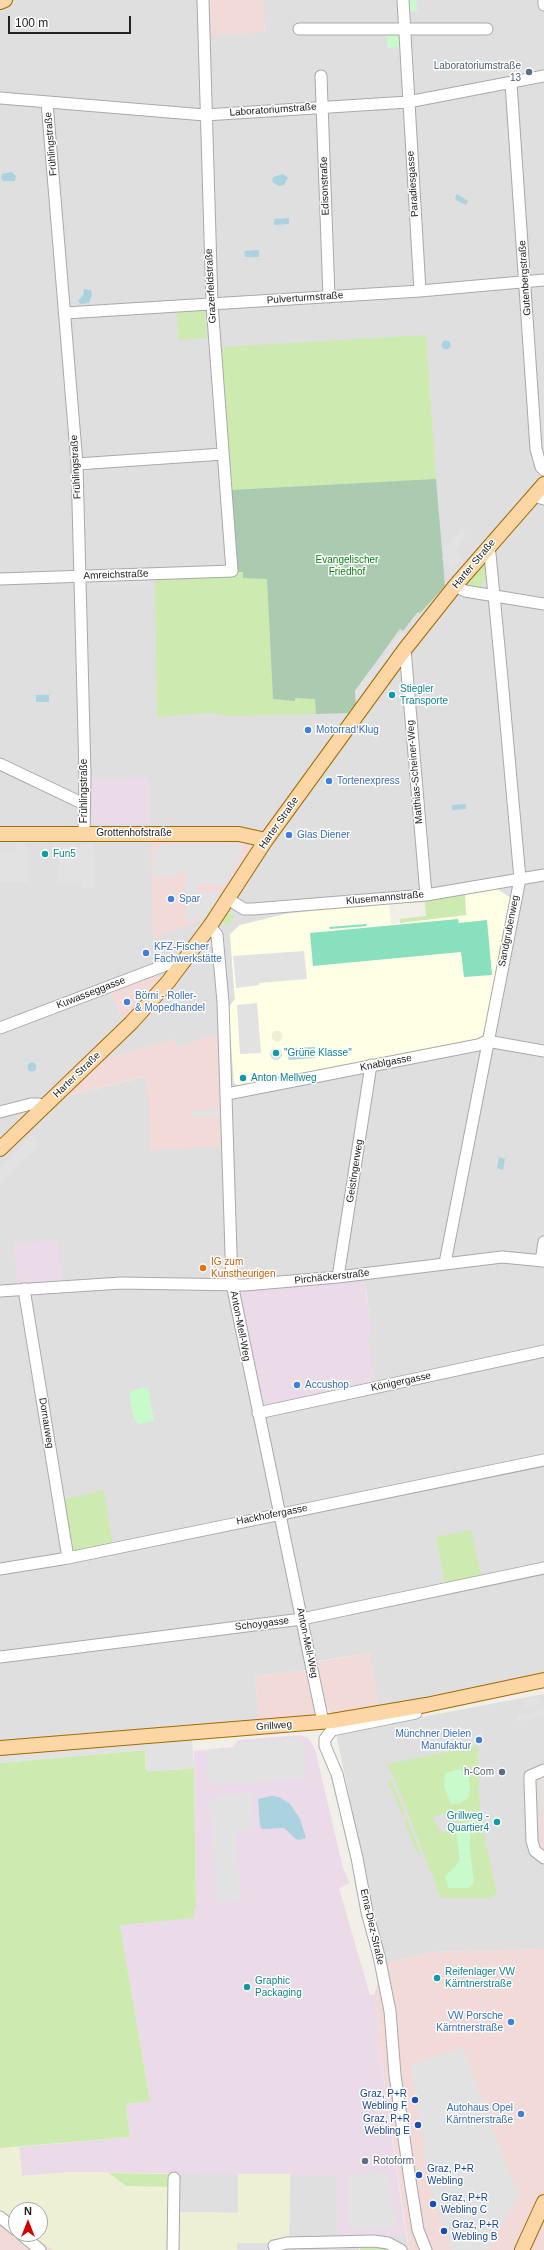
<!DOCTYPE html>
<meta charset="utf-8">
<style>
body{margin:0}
#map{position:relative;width:544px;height:2250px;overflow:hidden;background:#f2efe9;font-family:Arial,sans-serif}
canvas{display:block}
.north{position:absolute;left:8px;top:2202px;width:40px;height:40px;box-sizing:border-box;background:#fff;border:1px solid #a7a7a7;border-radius:50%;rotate:0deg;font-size:11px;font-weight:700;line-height:16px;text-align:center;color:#222}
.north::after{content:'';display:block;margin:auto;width:14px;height:18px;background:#d40000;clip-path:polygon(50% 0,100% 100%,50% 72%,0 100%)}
.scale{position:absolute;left:8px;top:16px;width:123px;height:18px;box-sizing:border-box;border:2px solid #222;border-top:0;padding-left:5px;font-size:12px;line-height:14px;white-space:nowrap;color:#222;-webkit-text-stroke:3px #fff;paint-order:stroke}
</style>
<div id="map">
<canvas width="544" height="2250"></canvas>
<div class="north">N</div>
<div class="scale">100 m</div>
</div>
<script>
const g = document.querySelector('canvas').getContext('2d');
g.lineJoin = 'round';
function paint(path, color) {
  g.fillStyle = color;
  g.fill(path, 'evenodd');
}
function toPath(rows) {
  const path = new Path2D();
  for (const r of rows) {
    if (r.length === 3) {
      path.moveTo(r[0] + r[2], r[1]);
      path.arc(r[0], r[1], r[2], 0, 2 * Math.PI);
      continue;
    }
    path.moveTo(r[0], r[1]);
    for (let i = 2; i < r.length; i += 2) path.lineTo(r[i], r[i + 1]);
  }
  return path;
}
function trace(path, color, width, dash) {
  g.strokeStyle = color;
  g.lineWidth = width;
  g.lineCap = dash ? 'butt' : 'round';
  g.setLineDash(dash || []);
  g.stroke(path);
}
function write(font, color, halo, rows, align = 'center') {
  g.font = font + ' Arial,sans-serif';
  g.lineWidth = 3;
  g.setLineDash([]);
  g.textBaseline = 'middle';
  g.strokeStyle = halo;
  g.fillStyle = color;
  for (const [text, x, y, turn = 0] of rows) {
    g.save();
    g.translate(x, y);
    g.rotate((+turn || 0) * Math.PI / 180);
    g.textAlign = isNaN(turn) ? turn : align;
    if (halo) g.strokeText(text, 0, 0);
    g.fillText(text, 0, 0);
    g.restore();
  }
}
const residential = toPath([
 [0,0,208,0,265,32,262,0,544,0,544,1673,378,1707,370,1653,306,1663,308,1670,255,1676,259,1720,0,1742],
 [441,552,445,586,421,611,417,613,403,631,400,629,355,691],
 [178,840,216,841,153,933],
 [497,889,369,1061,228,1008,235,999,230,934,285,914],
 [174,1039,177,1047,151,1150,147,1076,64,1097],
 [365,1279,371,1334,368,1335],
 [544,1694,544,1949,433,1952,384,1964,336,1733],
 [180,2173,238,2174,238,2213,178,2212],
 [290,2174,337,2176,338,2238,406,2235,409,2250,393,2250,360,2244,359,2250,237,2250,237,2243,269,2243,270,2239,289,2239]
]);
const commercial = toPath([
 [208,0,262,0,265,32,209,35],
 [151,838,239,841,249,845,251,853,209,917,153,939],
 [152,973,162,979,125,1018,118,1012,109,989],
 [218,1034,224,1147,151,1150,146,1076,63,1097,102,1060,174,1039,177,1047],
 [370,1653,378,1707,332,1714,326,1708,317,1662],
 [308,1670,316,1710,315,1714,312,1716,259,1720,255,1676],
 [544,1767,544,1858,541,1855,538,1769],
 [544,1949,544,2250,409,2250,377,2032,380,2031,374,1995,384,1964,433,1952],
 [0,2210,16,2222,16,2234,31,2234,53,2250,0,2250]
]);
const industrial = toPath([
 [149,778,150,824,93,824,91,779],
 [59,1240,62,1280,17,1284,14,1243],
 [362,1278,364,1279,372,1335,368,1336,375,1383,266,1406,261,1404,240,1293],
 [300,1735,308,1738,315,1749,343,1868,350,1883,339,1888,370,1995,374,1995,380,2031,377,2032,406,2235,338,2238,337,2176,73,2172,22,2176,19,2147,130,2137,126,2104,150,2101,120,1925,196,1908,194,1751,233,1747,238,1740]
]);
const education = toPath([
 [497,889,511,898,484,1034,477,1041,240,1087,234,1083,228,1008,235,999,230,934,240,925,285,914,389,903,391,924,466,915,465,894]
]);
const farmland = toPath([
 [277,1036,5.5],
 [19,2147,22,2176,73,2172,109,2173,126,2186,167,2187,167,2250,53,2250,31,2234,40,2234,40,2210,16,2210,16,2222,0,2210,0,2148],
 [238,2174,290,2174,289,2239,270,2239,270,2243,237,2243,237,2250,178,2250,178,2212,238,2213]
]);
const grass = toPath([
 [202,309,205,312,207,338,178,340,177,311],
 [426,335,436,479,231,490,219,347],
 [485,561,489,573,479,591,465,585],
 [243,572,244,578,267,578,273,698,295,701,295,698,316,699,316,714,229,716,210,713,157,717,155,577],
 [465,894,466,915,400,923,400,919,426,916,425,902,406,903,405,901],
 [229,913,235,916,226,927,223,920],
 [104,1490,113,1547,72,1551,62,1500],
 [471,1530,482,1578,445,1585,436,1537],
 [478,1746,480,1817,497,1892,491,1898,441,1898,394,1777,387,1764],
 [442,1814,456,1821,444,1834,432,1818],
 [145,1750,146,1769,172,1770,194,1768,196,1908,194,1909,194,1918,120,1925,150,2101,126,2104,130,2137,0,2148,0,1763],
 [391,1779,405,1814,402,1816,388,1780],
 [407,1818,420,1851,417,1853,404,1819],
 [109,2173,168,2174,167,2187,126,2186],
 [375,2243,393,2250,360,2250,359,2244]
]);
const cemetery = toPath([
 [436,479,445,586,421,612,417,613,403,631,400,629,355,691,356,704,348,713,316,714,315,699,295,698,295,701,273,699,267,579,243,578,243,572,235,572,231,490]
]);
const park = toPath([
 [405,0,416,0,417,11,405,12],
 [399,34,400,47,388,48,387,35],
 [148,1387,154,1421,139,1424,134,1420,129,1395,133,1390],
 [460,1769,468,1776,470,1786,469,1797,459,1804,451,1804,444,1787,445,1773],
 [470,1822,470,1848,474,1883,468,1888,448,1888,445,1876,460,1861,455,1824]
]);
const pitch = toPath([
 [458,919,459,923,487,920,492,975,464,977,461,952,313,966,310,933],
 [366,924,367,926,330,929,329,927]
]);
const parking = toPath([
 [543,68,544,74,515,78,514,69],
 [461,530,467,536,456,550,463,558,452,569,442,559,446,554,443,549],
 [150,577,150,585,86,585,87,579],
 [410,632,379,672,375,669,398,635],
 [370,670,374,679,356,704,355,691],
 [16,842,27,843,29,882,0,882,0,851,16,851],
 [79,844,94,844,95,888,81,888,81,881,58,881,59,845,79,846],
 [160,844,241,844,241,858,239,858,239,864,233,865,233,878,227,878,227,885,197,885,197,891,220,892,220,897,208,916,186,921,186,872,177,872,177,876,154,876,154,850,160,850],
 [304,951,307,979,259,983,259,985,236,988,233,956],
 [257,1003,261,1053,240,1054,237,1005],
 [221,1109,221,1116,192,1117,192,1110],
 [32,1135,40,1146,22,1161,0,1186,0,1168],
 [539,1697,541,1703,524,1707,523,1701],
 [543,1710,544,1716,518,1722,517,1716],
 [192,1738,194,1768,147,1772,145,1750,0,1763,0,1755],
 [299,1738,304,1744,307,1778,214,1785,213,1783,209,1783,206,1751,234,1749,237,1743],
 [540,1776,544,1776,544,1818,542,1818],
 [252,1793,254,1829,235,1831,241,1901,218,1903,209,1800,215,1800,215,1798,221,1796],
 [463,2048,512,2181,520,2194,488,2250,452,2250,430,2186,413,2077,412,2064],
 [388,2173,397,2228,349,2229,347,2175]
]);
const plaza = toPath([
 [276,1054,6]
]);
const water = toPath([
 [12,172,16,176,15,181,3,181,1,178,2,174],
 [283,174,288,178,284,185,279,186,272,182,273,177],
 [457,194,468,201,466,205,456,200,455,198],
 [289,218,289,224,274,225,274,219],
 [259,250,259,257,245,257,244,251],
 [84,289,91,290,92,295,89,303,80,304,78,301,83,295],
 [446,345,4.5],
 [36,695,49,695,49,702,36,702],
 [466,804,466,809,452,810,452,805],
 [315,1047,315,1058,289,1060,288,1057,292,1048],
 [32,1067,4.5],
 [499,1157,505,1159,503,1170,497,1168],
 [272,1796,279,1797,290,1804,300,1819,306,1838,299,1840,296,1839,284,1828,262,1829,260,1826,258,1799]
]);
const minor = toPath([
 [403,0,420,291],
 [544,0,544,5],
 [299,29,487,29],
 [321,76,329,297],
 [511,83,536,449,541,467,544,470],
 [0,98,205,115,408,102,544,76],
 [47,102,77,464,85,774,84,833],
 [65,313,420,291,544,280],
 [77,464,223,454],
 [534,496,544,499],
 [0,579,232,571,212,304,203,0],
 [455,586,465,591,544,604],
 [405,649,426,895],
 [0,764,84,804],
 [228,899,244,909,253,909,426,895,544,875],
 [210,926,217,935,223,1002,232,1284,323,1722],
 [0,1028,171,963,183,962],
 [227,1094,478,1045,487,1041,544,1051],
 [0,1112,31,1104,39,1104,43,1107],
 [541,1261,544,1242],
 [445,1263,520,879,501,668,490,554,487,548],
 [338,1277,371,1065],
 [24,1289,68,1558],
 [0,1291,121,1283,245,1285,338,1277,502,1257,544,1261],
 [258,1413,544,1351],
 [0,1569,68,1558,544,1460],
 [0,1657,302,1619,544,1568],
 [416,1713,332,1730,325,1739,325,1746,337,1774,357,1858,367,1912,379,1956,390,2011,395,2075,410,2180,418,2230,426,2250],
 [544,1770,530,1776,530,1782,532,1841,535,1851,544,1858],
 [0,2217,16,2230],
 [21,2234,40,2250],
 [274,2246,287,2243,374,2241,388,2243,401,2250],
 [173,2250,174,2178]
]);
const major = toPath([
 [0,2,5,0],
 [0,834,239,834,266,840],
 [0,1149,131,1023,168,982,210,926,266,840,405,649,455,586,544,484],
 [0,1748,332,1721,426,1705,544,1680],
 [522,2250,544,2202]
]);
const markers = [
 [529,72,4,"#5c6f8a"],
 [392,695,4,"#0f9aa8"],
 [308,730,4,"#3f7fe0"],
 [329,781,4,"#3f7fe0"],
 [289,835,4,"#3f7fe0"],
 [45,854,4,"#0f9aa8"],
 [171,899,4,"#3f7fe0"],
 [146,953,4,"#3f7fe0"],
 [127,1002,4,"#3f7fe0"],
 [276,1053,4,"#0f9aa8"],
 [243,1078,4,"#0f9aa8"],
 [203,1268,4,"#e8710a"],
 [297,1385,4,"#3f7fe0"],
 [479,1740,4,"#3f7fe0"],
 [502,1772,4,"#5c6f8a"],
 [497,1822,4,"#0f9aa8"],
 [437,1978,4,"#0f9aa8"],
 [247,1987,4,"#0f9aa8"],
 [511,2022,4,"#3f7fe0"],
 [415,2100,4,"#1a4fb4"],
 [521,2114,4,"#3f7fe0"],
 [418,2125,4,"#1a4fb4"],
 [365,2161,4,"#5c6f8a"],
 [419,2175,4,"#1a4fb4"],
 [433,2204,4,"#1a4fb4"],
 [444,2231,4,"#1a4fb4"]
];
const serviceNames = [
 ["Laboratoriumstraße",521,66],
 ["13",521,78],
 ["h-Com",494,1772],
 ["Rotoform",373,2161,"left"]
];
const streetNames = [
 ["Laboratoriumstraße",273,110,-4],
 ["Frühlingstraße",51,144,-95],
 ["Paradiesgasse",413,184,-94],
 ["Edisonstraße",325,186,-92],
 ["Gutenbergstraße",525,278,-94],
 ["Grazerfeldstraße",211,286,-93],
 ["Pulverturmstraße",305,298,-4],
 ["Frühlingstraße",76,467,-93],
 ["Harter Straße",474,564,-50],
 ["Amreichstraße",116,575,-2],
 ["Matthias-Scheiner-Weg",415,772,-95],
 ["Frühlingstraße",84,791,-90],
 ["Harter Straße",279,823,-55],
 ["Grottenhofstraße",134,833],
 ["Klusemannstraße",385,898,-5],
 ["Sandgrubenweg",509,931,-79],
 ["Kuwasseggasse",91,993,-21],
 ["Knablgasse",386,1063,-11],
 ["Harter Straße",77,1075,-44],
 ["Geistingerweg",355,1171,-81],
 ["Pirchäckerstraße",332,1277,-6],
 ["Anton-Mell-Weg",240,1326,79],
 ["Königergasse",401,1382,-12],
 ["Dornauweg",46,1423,81],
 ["Hackhofergasse",272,1515,-11],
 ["Schoygasse",262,1624,-7],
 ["Anton-Mell-Weg",307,1643,78],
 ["Grillweg",274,1726,-4],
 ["Erna-Diez-Straße",372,1927,77]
];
const parkNames = [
 ["Evangelischer",347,560],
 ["Friedhof",347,572]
];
const cultureNames = [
 ["Stiegler",400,689],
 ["Transporte",400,701],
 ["Fun5",53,854],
 ["\"Grüne Klasse\"",284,1053],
 ["Anton Mellweg",251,1078],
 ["Grillweg -",489,1816,"right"],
 ["Quartier4",489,1828,"right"],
 ["Reifenlager VW",445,1972],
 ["Kärntnerstraße",445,1984],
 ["Graphic",255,1981],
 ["Packaging",255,1993]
];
const shopNames = [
 ["Motorrad Klug",316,730],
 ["Tortenexpress",337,781],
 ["Glas Diener",297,835],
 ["Spar",179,899],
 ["KFZ-Fischer",154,947],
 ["Fachwerkstätte",154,959],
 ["Börni - Roller-",135,996],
 ["& Mopedhandel",135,1008],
 ["Accushop",305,1385],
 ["Münchner Dielen",471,1734,"right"],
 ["Manufaktur",471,1746,"right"],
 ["VW Porsche",503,2016,"right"],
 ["Kärntnerstraße",503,2028,"right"],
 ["Autohaus Opel",513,2108,"right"],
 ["Kärntnerstraße",513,2120,"right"]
];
const foodNames = [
 ["IG zum",211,1262],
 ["Kunstheurigen",211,1274]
];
const transitNames = [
 ["Graz, P+R",407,2094,"right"],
 ["Webling F",407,2106,"right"],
 ["Graz, P+R",410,2119,"right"],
 ["Webling E",410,2131,"right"],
 ["Graz, P+R",427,2169],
 ["Webling",427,2181],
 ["Graz, P+R",441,2198],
 ["Webling C",441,2210],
 ["Graz, P+R",452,2225],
 ["Webling B",452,2237]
];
paint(residential, '#e0dfdf');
paint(commercial, '#f2dad9');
paint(industrial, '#ebdbe8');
paint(education, '#ffffe5');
paint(farmland, '#eef0d5');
paint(grass, '#cdebb0');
paint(cemetery, '#aacbaf');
paint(park, '#c8facc');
paint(pitch, '#88e0be');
paint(parking, '#e2e2e2');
paint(plaza, '#dddde8');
paint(water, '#aad3df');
trace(minor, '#a9a9a9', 13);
trace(major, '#a06b00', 16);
trace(minor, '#fff', 11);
trace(major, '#fcd6a4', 14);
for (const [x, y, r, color] of markers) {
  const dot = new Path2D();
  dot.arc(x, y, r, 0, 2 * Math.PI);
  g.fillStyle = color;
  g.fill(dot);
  trace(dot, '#fff', 1.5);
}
write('10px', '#4e5e75', '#fff', serviceNames, 'right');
write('10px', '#222', '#fff', streetNames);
write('10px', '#0c8416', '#fff', parkNames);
write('10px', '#0d838f', '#fff', cultureNames, 'left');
write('10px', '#366cbe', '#fff', shopNames, 'left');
write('10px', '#c56008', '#fff', foodNames, 'left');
write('10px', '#164399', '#fff', transitNames, 'left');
</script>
